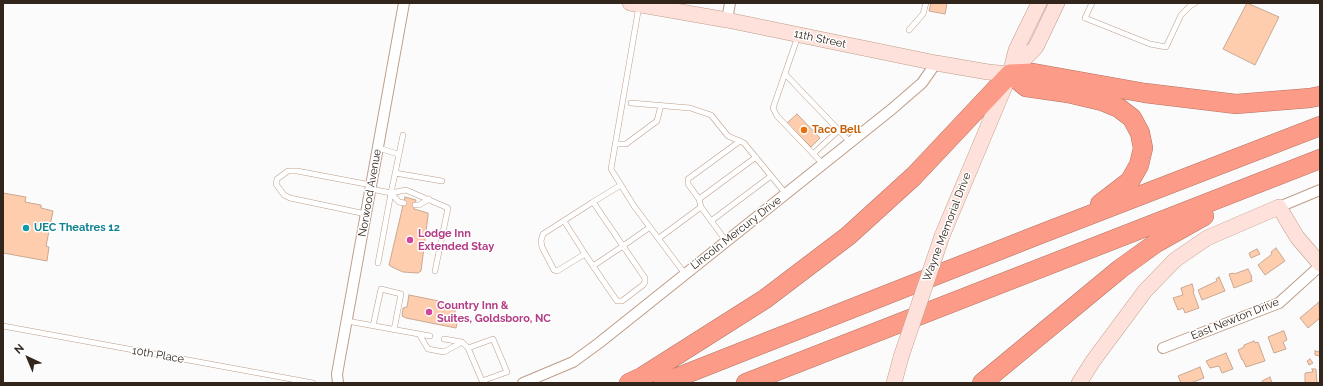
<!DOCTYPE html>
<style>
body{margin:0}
#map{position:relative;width:1323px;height:386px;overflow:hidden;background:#fbfbfb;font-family:Raleway,sans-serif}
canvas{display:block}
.frame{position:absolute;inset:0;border:4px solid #31251c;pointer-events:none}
.north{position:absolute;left:8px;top:338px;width:40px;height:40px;-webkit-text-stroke:3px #fff;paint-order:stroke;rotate:316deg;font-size:11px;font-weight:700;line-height:16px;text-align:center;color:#31251c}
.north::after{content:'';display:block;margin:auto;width:14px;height:18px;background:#31251c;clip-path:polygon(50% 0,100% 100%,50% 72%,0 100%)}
</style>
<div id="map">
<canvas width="1323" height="386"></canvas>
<div class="frame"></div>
<div class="north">N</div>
</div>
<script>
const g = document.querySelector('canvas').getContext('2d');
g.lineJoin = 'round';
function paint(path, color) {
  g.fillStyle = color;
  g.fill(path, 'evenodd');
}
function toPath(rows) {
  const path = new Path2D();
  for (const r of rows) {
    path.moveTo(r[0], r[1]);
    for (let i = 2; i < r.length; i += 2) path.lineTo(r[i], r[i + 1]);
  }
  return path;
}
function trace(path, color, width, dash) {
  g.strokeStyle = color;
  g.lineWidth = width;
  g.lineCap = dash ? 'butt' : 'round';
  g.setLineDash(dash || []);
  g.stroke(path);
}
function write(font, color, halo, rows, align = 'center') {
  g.font = font + ' Raleway,sans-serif';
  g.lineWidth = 3;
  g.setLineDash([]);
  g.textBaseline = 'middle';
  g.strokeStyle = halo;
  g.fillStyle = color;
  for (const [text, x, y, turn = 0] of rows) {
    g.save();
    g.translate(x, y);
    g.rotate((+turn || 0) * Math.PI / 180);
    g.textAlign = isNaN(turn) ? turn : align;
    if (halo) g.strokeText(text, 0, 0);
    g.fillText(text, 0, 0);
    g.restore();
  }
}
const building = toPath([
 [931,3,947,3,945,14,929,11,931,3],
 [1247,3,1279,17,1255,65,1223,49,1247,3],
 [797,114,820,138,811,147,787,123,797,114],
 [3,193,26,197,25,202,41,205,41,208,53,211,46,246,49,247,47,261,3,253,3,193],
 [405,197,416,200,414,209,428,213,428,216,421,271,418,273,403,272,392,267,389,265,405,197],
 [1276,248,1285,261,1265,275,1258,265,1272,254,1271,252,1276,248],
 [1257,249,1260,254,1251,258,1249,253,1257,249],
 [1248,269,1252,277,1251,277,1252,281,1234,288,1229,274,1233,273,1234,274,1248,269],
 [1219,277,1225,291,1202,300,1198,290,1217,281,1216,279,1219,277],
 [1192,284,1194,291,1193,292,1199,308,1185,313,1183,308,1178,310,1173,298,1183,295,1181,288,1192,284],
 [409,295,449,303,455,306,455,315,458,319,456,328,406,318,402,316,403,308,407,307,409,295],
 [1319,302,1320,318,1308,328,1300,318,1319,302],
 [1283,331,1284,331,1287,340,1283,342,1286,349,1274,353,1268,337,1283,331],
 [1254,341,1255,343,1258,342,1265,361,1246,367,1243,360,1242,360,1238,350,1244,347,1244,345,1254,341],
 [1315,351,1320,352,1320,356,1315,355,1315,351],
 [1226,353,1233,369,1222,373,1219,366,1210,368,1206,361,1226,353],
 [1310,359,1313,363,1309,365,1307,361,1310,359],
 [1200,367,1204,378,1191,383,1181,383,1178,376,1200,367],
 [1312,369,1316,369,1317,383,1305,383,1305,373,1313,372,1312,369],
 [1270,377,1272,383,1263,383,1262,381,1270,377]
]);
const lane = toPath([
 [1092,3,1085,18,1150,44,1166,47,1181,15,1190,6,1195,3],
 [639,6,611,169,634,206,685,274],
 [909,30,923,14,926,3],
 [798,36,773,108,777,116,823,164],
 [785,74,850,142],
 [631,103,690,108,711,115,728,136,744,143,786,194],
 [616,144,626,144,657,121,661,105],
 [378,148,398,154],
 [813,154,839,130],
 [395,173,442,181],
 [621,185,593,202,623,246,645,278,645,282,643,285,622,301,617,301,593,266,623,246,650,227],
 [371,189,391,193,378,263],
 [391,193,406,190,448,208,435,271],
 [391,193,403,135],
 [391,193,399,202,404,203],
 [699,199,756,157],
 [415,205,419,205,429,199],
 [366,214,290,198,284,195,276,184,277,179,288,171,297,171,371,185],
 [564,221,585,254],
 [711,221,771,176],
 [659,238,701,207],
 [726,241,701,207,699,199,688,184,688,179,740,141],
 [593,266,585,254,557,271,554,270,542,247,541,241,543,234,593,202],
 [347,321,430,336],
 [3,326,313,383],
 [373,326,381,289,401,294,394,330],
 [419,334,428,349,444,352,462,342],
 [444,339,462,342,468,348,483,383],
 [468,348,493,339,507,372,482,381]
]);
const street = toPath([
 [727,20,730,3],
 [1279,207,1320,190],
 [1163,348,1279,303,1320,266],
 [338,383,337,374,404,3],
 [523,383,573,362,599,343,892,109,922,83,936,63]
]);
const secondary = toPath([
 [630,3,727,20,936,63,988,72,1010,74],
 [1011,73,1036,47,1057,3],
 [942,236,1010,74,1016,50,1039,3],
 [894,383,901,357],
 [1079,383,1093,361,1145,291,1175,260,1207,238,1279,207,1297,237,1320,264]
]);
const highway = toPath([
 [1010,74,1026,87,1068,93,1102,101,1119,108,1132,118,1140,133,1143,148,1139,165,1130,181,1100,204],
 [629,383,642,377,765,299,848,236,914,176,1010,74,1033,73,1145,93,1236,104,1310,98,1320,96],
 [663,383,1038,235,1320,126],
 [746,383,1320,159],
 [982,383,1120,269,1156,243,1204,216]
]);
const secondaryBridge = toPath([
 [901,357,942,236]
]);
const markers = [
 [804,130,4,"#e8710a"],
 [26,228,4,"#0f9aa8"],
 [410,240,4,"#d1479c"],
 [429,312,4,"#d1479c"]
];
const streetNames = [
 ["11th Street",820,39,12],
 ["Norwood Avenue",370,193,-80],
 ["Wayne Memorial Drive",947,227,-69],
 ["Lincoln Mercury Drive",736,233,-38],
 ["East Newton Drive",1235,319,-22],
 ["10th Place",158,355,10]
];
const foodNames = [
 ["Taco Bell",812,130]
];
const cultureNames = [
 ["UEC Theatres 12",34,228]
];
const hotelNames = [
 ["Lodge Inn",418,234],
 ["Extended Stay",418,247],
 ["Country Inn &",437,306],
 ["Suites, Goldsboro, NC",437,319]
];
paint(building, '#fecdae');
trace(building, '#c9a892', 1);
trace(lane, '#bd9d88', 6);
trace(street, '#bd9d88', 12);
trace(secondary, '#bd9d88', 16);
trace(highway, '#b57262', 20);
trace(lane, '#fff', 5);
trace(street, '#fff', 10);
trace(secondary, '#fee1db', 15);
trace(highway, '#fc9c88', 19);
trace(secondaryBridge, '#bd9d88', 16, []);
trace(secondaryBridge, '#fee1db', 15);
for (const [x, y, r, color] of markers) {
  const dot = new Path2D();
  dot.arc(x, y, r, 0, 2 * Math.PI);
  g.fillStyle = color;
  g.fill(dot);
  trace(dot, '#fff', 1.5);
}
write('11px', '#31251c', '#fff', streetNames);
write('bold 11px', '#c56008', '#fff', foodNames, 'left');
write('bold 11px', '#0d838f', '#fff', cultureNames, 'left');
write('bold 11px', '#b23c85', '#fff', hotelNames, 'left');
</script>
